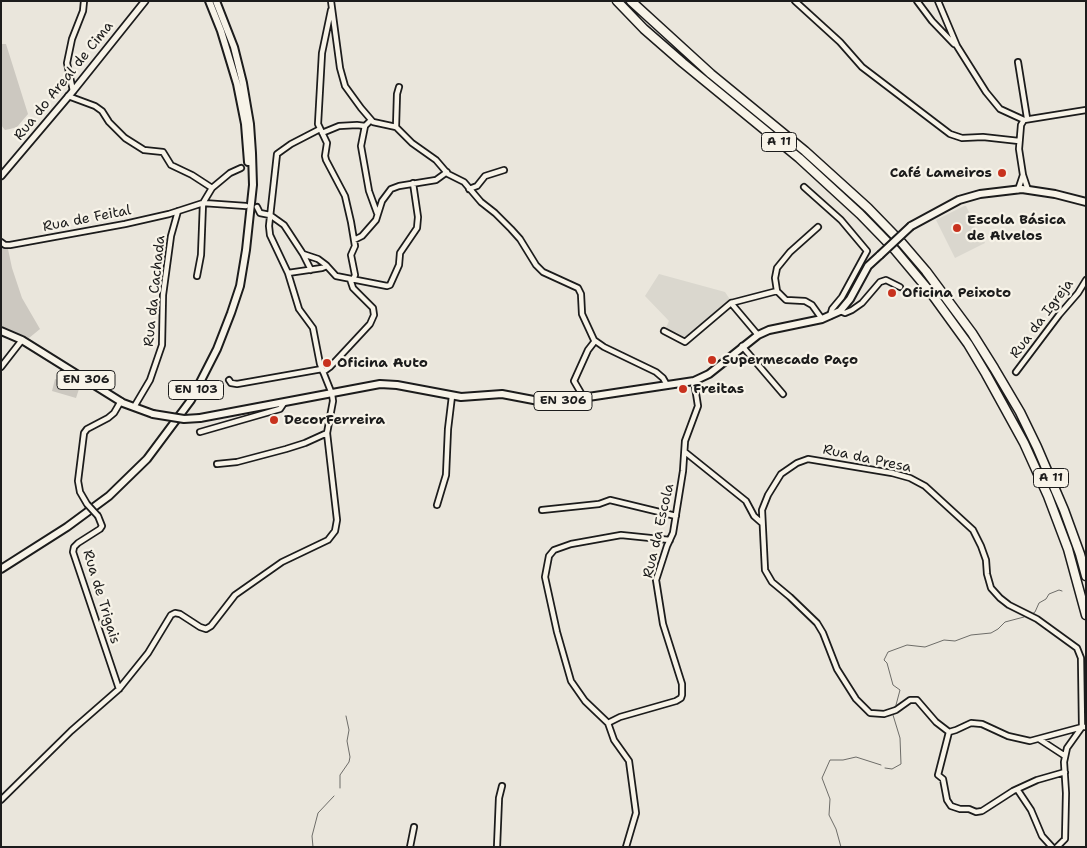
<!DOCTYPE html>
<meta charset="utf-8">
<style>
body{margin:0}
#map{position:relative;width:1087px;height:848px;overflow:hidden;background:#eae6dc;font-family:"Shantell Sans",sans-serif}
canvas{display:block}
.frame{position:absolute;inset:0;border:2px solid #1c1c1c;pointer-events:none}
</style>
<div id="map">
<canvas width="1087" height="848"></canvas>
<div class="frame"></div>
</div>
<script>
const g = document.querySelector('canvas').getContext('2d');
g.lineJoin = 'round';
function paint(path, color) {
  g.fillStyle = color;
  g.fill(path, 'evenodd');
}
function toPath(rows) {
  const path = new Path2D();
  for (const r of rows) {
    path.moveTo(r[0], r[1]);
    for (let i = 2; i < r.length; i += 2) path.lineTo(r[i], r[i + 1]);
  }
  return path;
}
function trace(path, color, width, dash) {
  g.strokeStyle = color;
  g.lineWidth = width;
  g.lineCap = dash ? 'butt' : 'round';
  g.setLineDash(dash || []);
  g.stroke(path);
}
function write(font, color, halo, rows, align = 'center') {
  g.font = font + ' "Shantell Sans",sans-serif';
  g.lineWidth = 4.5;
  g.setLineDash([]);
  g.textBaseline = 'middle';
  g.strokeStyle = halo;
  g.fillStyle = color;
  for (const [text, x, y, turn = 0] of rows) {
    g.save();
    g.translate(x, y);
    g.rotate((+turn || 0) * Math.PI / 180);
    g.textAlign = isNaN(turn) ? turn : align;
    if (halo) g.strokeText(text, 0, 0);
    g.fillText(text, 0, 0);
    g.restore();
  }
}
const built = toPath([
 [964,206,966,206,969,212,968,214,979,236,982,236,985,243,955,258,936,220],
 [659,274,725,292,731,301,683,340,665,330,669,321,645,296]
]);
const green = toPath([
 [1,44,6,44,28,114,17,127,10,129,5,130,1,125],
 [1,245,8,249,12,268,22,298,40,329,29,338,1,326],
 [55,379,80,386,76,398,52,391]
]);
const stream = toPath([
 [1032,614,1035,612,1039,603,1046,599,1049,594,1059,590,1062,591],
 [896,705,900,690,893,685,887,663,884,660,888,652,907,645,925,647,944,640,955,641,971,635,991,633,998,629,1005,622,1024,617],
 [885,768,892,769,901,764,900,738,893,715],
 [340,788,340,775,349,762,350,757,347,741,349,730,346,716],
 [313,847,312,836,318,813,334,796],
 [841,847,836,829,829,815,830,799,822,778,830,760,843,760,856,757,881,765]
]);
const minor = toPath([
 [331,1,340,68,345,86,361,108,373,122,396,127,412,143,436,160,448,174,464,182,481,202,495,213,511,229,520,239,536,265,543,272,578,288,581,294,582,314,594,340,604,347,656,372,663,378,667,385],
 [795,1,840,42,862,67,950,134,962,138,983,137,1019,141],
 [917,1,932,21,954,44],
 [938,1,957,46,986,92,1000,109,1024,120],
 [331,10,322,53,318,124,327,143,325,156,326,160,345,196,351,222,355,246,351,255,355,275,353,280],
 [1018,62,1027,118],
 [73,91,67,63,72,39,83,11,84,1],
 [68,96,95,106,102,111,109,122,125,138,144,150,163,152,171,165,192,175,212,188],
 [371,120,365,126,361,146,369,191,377,213],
 [396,127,397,94,399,87],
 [322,133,339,126,357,125,365,126],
 [804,187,841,220,867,251,842,297,832,309,830,316],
 [469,189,477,186,485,176,504,170],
 [1018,190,1023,175],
 [1028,190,1023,175,1019,149,1021,125,1024,120,1086,110],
 [257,207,260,213,270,215,284,225,303,254,318,259,326,265,336,276,387,286,390,285,399,265,400,253,417,228,418,217,413,183],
 [818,227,790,252,777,268,775,278,777,291,786,300,805,301,812,305,822,319],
 [354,240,362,236,376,220,382,201,391,189,399,186,436,180,447,172],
 [1,242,5,245,10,245,125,224,169,214,203,203,246,206],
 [303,254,311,270],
 [288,273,322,268,327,266],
 [197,276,201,255,203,203,212,188,230,173,241,168],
 [731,303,758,335],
 [840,311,845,313,852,310,862,303,880,282,886,280,900,287],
 [664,331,685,342,731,303,777,291],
 [742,346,783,394],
 [1,367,22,340],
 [323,372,330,367,357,338,370,324,374,315,373,308,353,288,350,279],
 [1016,372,1059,315,1078,293,1086,280],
 [229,380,231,383,237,384,322,369],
 [582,398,581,393,574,381,588,350,595,341],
 [134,407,150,380,162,345,163,295,171,236,178,211],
 [200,432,280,409,284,403],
 [685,452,746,501,754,516,762,523],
 [217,464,237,462,286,449,305,443,327,433],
 [87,504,80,492,78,481,84,433,87,429,108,418,114,413,121,401],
 [437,505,446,475,448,429,452,396],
 [542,510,599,504,610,500,676,516],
 [98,516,102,526,100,529,78,543,74,547,73,552,119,689],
 [608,723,620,717,676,701,681,698,682,695,682,684,663,624,656,580,667,546,673,533,683,471,685,441,698,406,694,381],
 [949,732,938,775,943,779,947,800,951,806,960,809,969,809,976,812,982,811,1013,791,1037,780,1065,772],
 [1039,739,1065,756],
 [1017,789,1031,810,1042,836,1052,847],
 [1,800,71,731,119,689,148,653,171,615,175,613,180,614,200,627,206,629,211,626,235,595,282,562,328,540,335,531,337,520,327,433,333,401,332,394,320,364,313,328,299,309,288,273,270,235,269,226,277,154,291,144,320,129],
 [410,847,414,827],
 [497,847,499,798,502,786],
 [626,847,636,813,629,761,614,740,608,723,585,701,571,681,557,632,545,577,549,556,554,550,571,544,621,535,670,540],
 [1057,847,1065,839,1066,793,1064,762,1067,748,1082,727,1081,658,1077,648,1037,619,1009,605,1000,598,991,588,987,574,986,560,981,546,973,530,925,486,910,478,892,473,808,459,797,463,781,474,768,495,762,510,765,570,772,582,790,597,817,623,823,633,837,669,856,699,870,713,884,714,896,710,910,700,917,700,936,722,949,732,956,730,971,723,982,724,1008,736,1030,741,1082,727,1086,727]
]);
const secondary = toPath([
 [1,176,73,91,145,1]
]);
const primary = toPath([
 [209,1,221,31,237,84,245,124,248,162],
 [911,226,959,200,980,194,1022,189,1055,194,1086,202],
 [1,331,22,340,123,403,153,414],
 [200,418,380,384,397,385,461,397,502,394,544,402,555,402,694,381,709,374,758,335,769,330,822,319,840,311,850,299,868,266,880,255],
 [1,569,67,527,109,496,147,459,191,400,217,349,231,313,240,286,246,250,253,185,252,153,250,124,243,83,234,47,216,1]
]);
const motorway = toPath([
 [617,1,644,29,683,63,799,158,860,214,895,250,931,293,968,344,986,374,1024,443,1048,496,1068,549,1086,615],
 [631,1,711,74,805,151,868,208,902,243,926,271,972,333,994,368,1020,412,1037,447,1064,510,1080,554,1086,576]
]);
const minorBridge = toPath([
 [87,504,98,516]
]);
const primaryBridge = toPath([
 [880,255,911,226],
 [153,414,184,419,200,418]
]);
const markers = [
 [1002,173,5,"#c8321e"],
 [957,228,5,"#c8321e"],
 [892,293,5,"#c8321e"],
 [712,360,5,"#c8321e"],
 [327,363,5,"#c8321e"],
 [683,389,5,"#c8321e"],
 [274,420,5,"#c8321e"]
];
const shields = [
 [779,142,35],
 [86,380,58],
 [196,390,55],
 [563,401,58],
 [1051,478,35]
];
const shieldNames = [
 ["A 11",779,142],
 ["EN 306",86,380],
 ["EN 103",196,390],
 ["EN 306",563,401],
 ["A 11",1051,478]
];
const streetNames = [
 ["Rua do Areal de Cima",64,81,-51],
 ["Rua de Feital",87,219,-11],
 ["Rua da Cachada",155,291,-84],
 ["Rua da Igreja",1042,319,-53],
 ["Rua da Presa",867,459,12],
 ["Rua da Escola",659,531,-77],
 ["Rua de Trigais",101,597,73]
];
const poiNames = [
 ["Café Lameiros",992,173,"right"],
 ["Escola Básica",967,220],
 ["de Alvelos",967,236],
 ["Oficina Peixoto",902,293],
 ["Supermecado Paço",722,360],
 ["Oficina Auto",337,363],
 ["Freitas",693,389],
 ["DecorFerreira",284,420]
];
paint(built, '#dad7ce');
paint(green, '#ccc8c0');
trace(stream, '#6d6c68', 1);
trace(minor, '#1c1c1c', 8);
trace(secondary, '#1c1c1c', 9);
trace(primary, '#1c1c1c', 10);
trace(motorway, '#1c1c1c', 11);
trace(minor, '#f7f3e8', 4.5);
trace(secondary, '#f7f3e8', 5.5);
trace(primary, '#f7f3e8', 6);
trace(motorway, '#f7f3e8', 8);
trace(minorBridge, '#1c1c1c', 8, []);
trace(primaryBridge, '#1c1c1c', 10, []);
trace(minorBridge, '#f7f3e8', 4.5);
trace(primaryBridge, '#f7f3e8', 6);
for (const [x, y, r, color] of markers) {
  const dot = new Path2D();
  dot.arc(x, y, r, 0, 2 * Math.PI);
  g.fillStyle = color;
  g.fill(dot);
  trace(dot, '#f7f3e8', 2);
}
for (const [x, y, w] of shields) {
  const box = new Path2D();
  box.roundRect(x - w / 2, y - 9.5, w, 19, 4);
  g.fillStyle = '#f7f3e8';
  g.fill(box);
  trace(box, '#1c1c1c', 1);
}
write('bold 12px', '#1c1c1c', null, shieldNames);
write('14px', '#1c1c1c', '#f7f3e8', streetNames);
write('bold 14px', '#1c1c1c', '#f7f3e8', poiNames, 'left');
</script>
